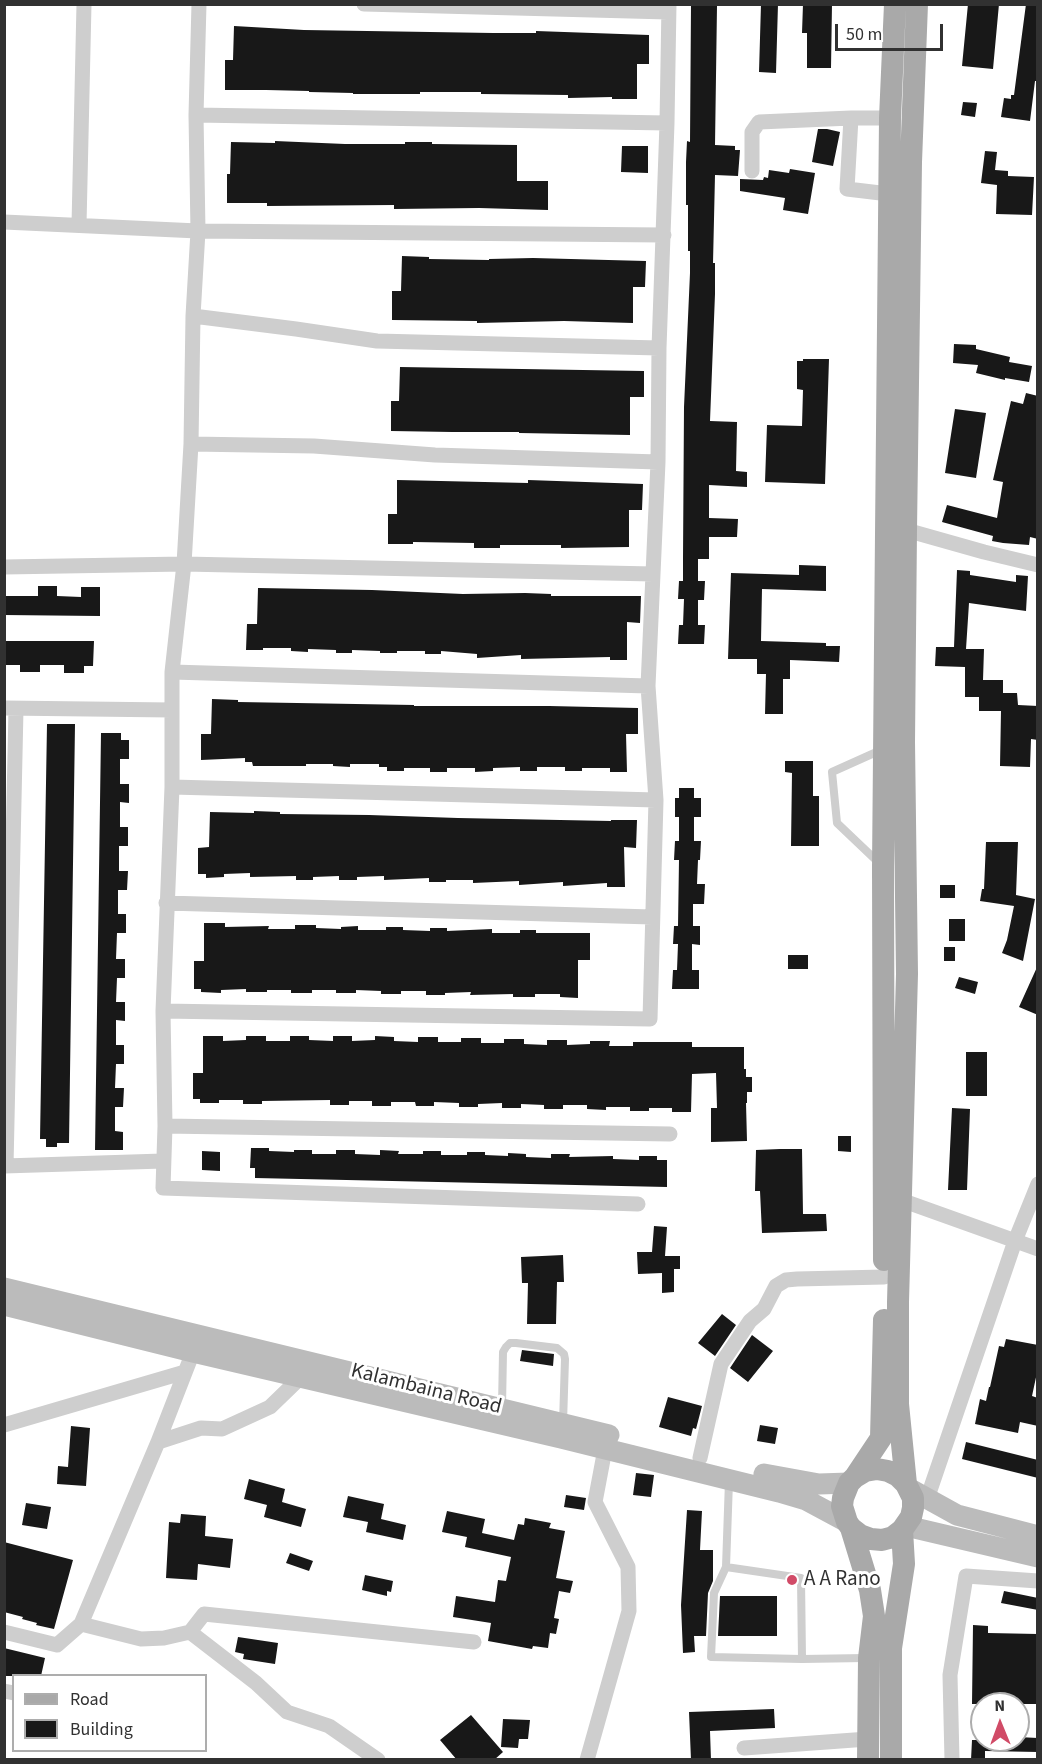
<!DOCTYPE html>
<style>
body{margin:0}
#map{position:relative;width:1042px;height:1764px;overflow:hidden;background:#fff;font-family:"Source Sans 3",sans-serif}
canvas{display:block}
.frame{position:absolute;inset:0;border:6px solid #313131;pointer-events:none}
.legend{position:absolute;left:12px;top:1674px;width:195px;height:78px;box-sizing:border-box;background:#fff;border:2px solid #adadad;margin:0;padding:8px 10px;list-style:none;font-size:18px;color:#313131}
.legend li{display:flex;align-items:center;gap:12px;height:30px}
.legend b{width:30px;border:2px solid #adadad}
.north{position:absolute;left:970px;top:1692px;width:60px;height:60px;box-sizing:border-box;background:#fff;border:2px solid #adadad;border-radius:50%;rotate:359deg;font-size:16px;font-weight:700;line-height:24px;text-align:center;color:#313131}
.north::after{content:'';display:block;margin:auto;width:21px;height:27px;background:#d14b67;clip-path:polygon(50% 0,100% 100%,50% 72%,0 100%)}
.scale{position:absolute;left:835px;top:24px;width:108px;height:27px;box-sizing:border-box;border:3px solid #313131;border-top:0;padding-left:8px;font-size:18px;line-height:21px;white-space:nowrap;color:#313131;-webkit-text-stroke:4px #fff;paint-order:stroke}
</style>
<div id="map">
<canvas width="1042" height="1764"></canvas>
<div class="frame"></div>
<ul class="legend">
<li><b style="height:8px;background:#a9a9a9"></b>Road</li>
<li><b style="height:16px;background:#181818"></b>Building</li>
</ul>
<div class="north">N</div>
<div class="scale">50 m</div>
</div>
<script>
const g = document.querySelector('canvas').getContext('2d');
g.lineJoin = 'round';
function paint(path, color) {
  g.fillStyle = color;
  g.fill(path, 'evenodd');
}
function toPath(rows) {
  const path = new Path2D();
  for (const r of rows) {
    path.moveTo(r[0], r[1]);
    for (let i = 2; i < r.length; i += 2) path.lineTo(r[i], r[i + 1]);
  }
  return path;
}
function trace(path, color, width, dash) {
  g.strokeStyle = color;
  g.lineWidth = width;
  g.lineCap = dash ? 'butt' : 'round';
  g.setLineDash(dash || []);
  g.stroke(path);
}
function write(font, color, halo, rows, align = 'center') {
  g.font = font + ' "Source Sans 3",sans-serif';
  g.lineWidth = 6;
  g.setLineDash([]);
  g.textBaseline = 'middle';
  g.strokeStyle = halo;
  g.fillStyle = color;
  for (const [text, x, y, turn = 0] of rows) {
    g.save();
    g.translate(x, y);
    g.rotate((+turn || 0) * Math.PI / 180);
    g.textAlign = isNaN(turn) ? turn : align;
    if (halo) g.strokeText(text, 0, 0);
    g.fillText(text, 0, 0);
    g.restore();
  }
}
const building = toPath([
 [761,4,778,4,776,73,759,72],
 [803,4,832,4,831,68,807,68,807,33,802,33],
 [968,4,999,4,993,69,962,66],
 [1026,4,1038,4,1038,50,1036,65,1038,66,1038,81,1035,81,1030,121,1001,117,1004,98,1011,99,1011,95,1014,95],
 [691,6,717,6,715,145,735,146,735,150,740,150,738,176,715,175,713,263,715,263,715,294,710,421,737,422,736,471,747,472,747,487,709,485,709,518,738,519,737,537,709,537,709,559,698,559,698,581,705,581,704,600,698,600,698,625,705,625,704,644,678,644,679,625,683,625,684,599,678,599,679,581,683,581,683,558,684,407,690,273,690,251,688,251,688,205,686,205,686,162,687,141,690,142],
 [234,26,304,30,493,33,536,33,536,31,649,35,649,64,637,64,637,99,612,99,612,97,568,98,568,95,481,94,481,92,420,92,420,94,353,94,353,93,309,92,309,91,266,90,225,90,225,60,233,60],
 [963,102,977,103,975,117,961,115],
 [818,129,827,129,840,132,833,166,812,162],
 [275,141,345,144,405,144,405,142,432,142,432,144,517,145,517,181,548,181,548,210,479,208,394,209,394,205,267,206,267,203,227,203,227,174,230,174,231,142,275,143],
 [622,146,648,146,648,173,621,172],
 [985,151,997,152,995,170,1008,171,1008,176,1034,177,1032,215,996,214,997,185,981,183],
 [790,169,815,173,808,214,783,210,785,198,740,191,740,179,763,180,764,177,768,178,769,170,789,173],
 [402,256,429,257,429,259,489,260,489,259,533,258,646,261,645,287,633,287,633,323,564,321,477,323,477,321,392,320,392,291,401,291],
 [954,344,976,345,976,349,1010,357,1009,362,1032,366,1029,382,1005,378,1005,380,976,373,978,365,953,363],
 [803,359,829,359,825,484,765,482,767,425,802,426,803,390,797,389,797,361,803,361],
 [400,367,644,371,644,397,630,397,630,435,519,433,519,432,452,432,391,431,391,401,399,401],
 [1026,393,1038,396,1038,539,1030,537,1029,545,1003,543,992,541,993,536,942,522,947,505,997,518,1003,482,993,480,1011,401,1023,404],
 [955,409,986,413,976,478,945,473],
 [397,480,528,483,528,480,643,484,642,510,629,510,629,547,561,548,561,545,500,545,500,548,474,548,474,543,413,542,413,544,388,544,388,514,397,514],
 [799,565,826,566,826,591,762,589,761,641,826,643,826,646,840,646,839,662,790,660,790,679,783,679,783,714,765,714,766,674,757,674,757,659,728,659,731,573,799,575],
 [957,570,970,571,970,575,1016,582,1016,575,1028,576,1026,611,969,603,966,649,984,649,983,680,1003,680,1003,693,1017,693,1018,705,1038,706,1038,740,1031,739,1030,767,1000,766,1001,711,979,711,979,697,965,697,965,667,935,666,936,647,954,647],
 [38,586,57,586,57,596,81,597,81,587,100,587,100,616,4,615,4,596,38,596],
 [258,588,372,590,463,594,525,593,551,594,551,596,641,596,640,623,627,622,627,660,610,660,610,657,521,659,521,655,477,658,477,654,441,651,441,654,425,654,425,651,397,651,397,653,380,653,380,651,352,650,352,653,336,653,336,650,308,649,308,652,291,651,291,648,263,648,263,650,246,650,247,624,257,624],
 [4,641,94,641,93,666,84,666,84,673,64,673,64,665,40,665,40,672,20,672,20,665,4,665],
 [212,699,238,700,238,702,414,705,414,706,549,706,638,708,638,734,626,734,627,772,610,772,610,768,582,768,582,771,565,771,565,767,537,767,537,771,520,771,520,767,493,768,493,771,475,772,475,768,447,768,447,772,430,772,430,768,404,768,404,771,387,771,387,767,379,767,379,764,350,764,350,767,333,766,333,764,306,764,306,766,253,766,252,762,245,762,245,758,201,760,201,734,211,734],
 [47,724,75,724,69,1143,57,1143,57,1147,46,1147,46,1139,40,1139],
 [101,733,121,733,121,740,129,740,129,759,120,759,120,784,129,784,129,803,120,802,120,827,128,827,128,846,119,846,119,871,128,871,127,890,118,890,118,914,126,914,126,933,117,933,116,959,125,959,125,978,117,978,116,1002,125,1002,125,1021,116,1020,116,1045,124,1045,124,1064,116,1064,115,1088,124,1088,123,1107,115,1107,115,1131,123,1132,123,1150,95,1150],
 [785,761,813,761,813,796,819,796,819,846,791,846,792,773,785,772],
 [679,788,694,788,694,798,701,798,701,817,694,817,694,841,701,841,700,860,698,860,697,884,705,884,704,904,693,904,693,926,700,926,700,945,692,944,692,970,699,970,699,989,672,989,673,970,677,970,678,944,673,944,674,926,678,926,679,860,674,860,675,841,679,841,679,817,675,817,675,798,679,798],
 [254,811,280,812,280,814,369,815,458,818,611,821,611,820,637,820,636,848,624,847,625,887,607,887,607,883,563,886,563,882,519,885,519,881,473,883,473,880,446,880,446,882,429,882,429,878,384,880,384,876,357,877,357,880,339,880,339,876,313,877,313,880,296,880,296,876,250,877,250,873,224,874,224,877,206,878,206,874,198,874,198,848,209,847,210,812,254,813],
 [986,842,1018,842,1016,895,1035,899,1023,961,1002,953,1007,940,1014,906,980,901,982,889,984,889],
 [940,885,955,885,955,898,940,898],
 [949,919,965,919,965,941,949,941],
 [204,923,225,923,225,927,269,926,268,929,295,929,295,925,316,925,316,928,341,929,341,927,358,926,358,930,386,930,386,927,403,927,403,930,430,931,430,928,447,928,447,931,492,929,492,933,520,933,520,930,536,930,536,933,590,933,590,960,578,960,578,998,560,997,560,994,535,994,535,997,513,997,513,994,470,995,471,992,445,993,445,995,426,995,426,991,401,991,401,994,381,994,381,991,356,990,356,993,336,993,336,990,312,990,312,993,291,993,291,990,267,990,267,992,246,992,246,989,221,990,221,993,201,992,201,989,194,989,194,961,204,961],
 [944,947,955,947,955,961,944,961],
 [788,955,808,955,808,969,788,969],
 [1038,965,1038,1015,1019,1007],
 [959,977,978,982,975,994,955,988],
 [203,1036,223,1036,223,1041,246,1040,246,1036,266,1036,266,1041,290,1041,290,1036,309,1036,309,1040,333,1041,333,1036,352,1036,352,1041,375,1040,375,1036,394,1037,394,1041,418,1042,418,1037,438,1037,438,1042,461,1042,461,1038,481,1038,481,1043,504,1043,504,1039,524,1039,524,1044,547,1045,547,1040,567,1040,567,1045,590,1044,590,1041,610,1041,609,1046,633,1046,633,1042,692,1042,692,1047,744,1047,744,1069,746,1069,746,1077,752,1077,752,1092,747,1092,747,1103,746,1103,747,1141,711,1142,711,1108,717,1108,716,1073,692,1074,691,1112,672,1112,672,1108,649,1108,649,1111,630,1111,630,1107,606,1107,606,1110,587,1109,587,1105,563,1105,563,1109,544,1109,544,1105,521,1104,521,1108,502,1108,502,1103,478,1104,478,1107,459,1107,459,1103,434,1102,434,1106,416,1106,415,1102,391,1102,391,1106,372,1106,372,1101,349,1101,349,1105,330,1105,330,1100,262,1101,262,1104,243,1104,243,1100,219,1100,219,1103,200,1103,200,1099,193,1099,193,1073,203,1073],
 [966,1052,987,1052,987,1096,966,1096],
 [952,1108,970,1109,967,1190,948,1190],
 [838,1136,851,1136,851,1152,838,1151],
 [251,1148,269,1148,269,1151,294,1152,294,1150,312,1150,312,1154,336,1154,336,1150,355,1150,355,1154,380,1155,380,1150,399,1151,398,1154,423,1154,423,1151,441,1151,441,1155,467,1155,467,1152,485,1152,485,1155,508,1156,508,1153,526,1154,526,1157,551,1158,551,1154,570,1154,569,1157,613,1156,613,1159,639,1160,639,1156,657,1156,657,1160,667,1160,667,1187,255,1178,255,1168,250,1168],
 [780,1149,802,1149,803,1214,826,1214,827,1231,762,1233,760,1191,755,1191,756,1150],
 [202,1151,220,1152,220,1171,202,1170],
 [654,1226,667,1227,665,1256,680,1256,680,1269,674,1269,674,1292,662,1293,662,1273,638,1274,637,1252,652,1252],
 [563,1255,564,1282,557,1282,556,1324,527,1324,528,1283,522,1283,521,1257],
 [722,1314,736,1325,715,1356,698,1343],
 [752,1335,773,1351,748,1382,730,1368],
 [1006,1339,1038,1345,1038,1368,1032,1396,1038,1398,1038,1426,1020,1422,1018,1433,975,1424,980,1399,986,1401,989,1387,990,1387,999,1346,1004,1347],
 [522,1350,554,1354,553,1366,520,1361],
 [668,1397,702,1406,696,1429,693,1428,691,1436,659,1427],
 [760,1425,778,1428,775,1444,757,1441],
 [71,1426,90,1428,86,1486,57,1484,58,1466,68,1467],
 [966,1442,1038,1460,1038,1478,962,1459],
 [636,1473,654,1475,651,1497,633,1495],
 [249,1479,285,1489,282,1502,306,1509,301,1527,264,1517,267,1505,244,1499],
 [566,1495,586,1498,584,1510,564,1507],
 [348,1496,384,1504,381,1519,406,1525,403,1540,366,1532,368,1522,343,1517],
 [26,1503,51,1507,47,1529,22,1525],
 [687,1510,702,1511,700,1550,713,1550,713,1581,708,1593,706,1636,694,1636,695,1652,683,1653,681,1605],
 [447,1511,485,1519,482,1533,514,1540,518,1524,524,1525,525,1518,551,1523,549,1528,565,1531,556,1578,573,1581,570,1593,559,1591,554,1618,559,1619,556,1634,550,1633,548,1648,533,1646,532,1649,488,1641,491,1623,453,1617,456,1596,495,1602,498,1580,506,1581,511,1557,465,1547,467,1537,442,1532],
 [181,1514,206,1516,205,1536,233,1539,230,1568,198,1564,197,1580,166,1578,169,1522,180,1523],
 [4,1542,73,1560,54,1629,36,1625,37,1623,22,1619,23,1617,4,1612],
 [290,1553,313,1561,309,1571,286,1563],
 [365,1575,393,1581,391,1592,387,1591,387,1596,362,1590],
 [1004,1591,1038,1598,1038,1610,1001,1603],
 [720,1596,777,1596,777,1636,718,1636],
 [973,1625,988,1626,988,1633,1038,1634,1038,1704,972,1704],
 [238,1637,278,1643,275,1664,243,1659,244,1654,235,1652],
 [4,1648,45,1658,41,1676,4,1676],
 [774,1709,775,1728,710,1731,711,1760,691,1760,689,1712],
 [471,1715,503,1752,494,1760,457,1760,440,1740],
 [503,1719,530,1720,528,1739,519,1739,518,1748,501,1747],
 [1018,1737,1038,1738,1038,1752,985,1751,985,1760,971,1760,972,1740,1018,1740]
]);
const service = toPath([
 [878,862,837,823,832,772,881,750],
 [502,1407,503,1352,506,1347,510,1343,516,1343,557,1348,564,1354,565,1359,563,1423],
 [729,1481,726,1567,714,1593,711,1657,802,1659,865,1658],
 [726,1567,801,1578,802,1659]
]);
const minor = toPath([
 [199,4,196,115,198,231,193,316,191,444,184,564,172,672,172,787,163,1011,165,1126,163,1188,638,1204],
 [364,4,668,12],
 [196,115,667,123],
 [752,171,752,132,759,122,851,118],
 [889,194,847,189,851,118,890,118],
 [4,222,198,231,664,235],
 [79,225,84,4],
 [193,316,296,329,377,341,659,348],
 [191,444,314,446,435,455,658,462],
 [906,530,984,552,1038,565],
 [4,567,184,564,653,574],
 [172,672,648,686],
 [4,708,172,710],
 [172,787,656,800],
 [166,903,652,917],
 [163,1011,650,1019,656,800,648,686,658,462,659,348,667,123,669,4],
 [165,1126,670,1134],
 [4,1166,163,1161],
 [6,1166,16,709],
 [901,1200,1038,1249],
 [4,1425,185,1372],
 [158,1442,201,1428,222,1429,270,1407,301,1377],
 [700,1458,721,1364,750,1321,764,1309,776,1286,786,1280,797,1279,884,1277],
 [927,1499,1015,1241,1038,1184],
 [81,1624,141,1639,164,1638,190,1632,204,1614,474,1642],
 [4,1632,57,1645,81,1624,158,1442,193,1352],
 [190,1632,256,1683,287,1712,329,1726,378,1760],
 [4,1691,14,1693],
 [744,1748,868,1739],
 [587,1760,629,1611,628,1567,595,1502,605,1449],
 [952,1760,950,1675,966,1576,1038,1581]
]);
const secondary = toPath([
 [4,1288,609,1435],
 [4,1305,193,1352,561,1438,779,1492,806,1500,847,1522],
 [764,1474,819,1484,849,1483],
 [910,1489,957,1515,1038,1536],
 [906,1526,1038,1557]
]);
const primary = toPath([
 [884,1260,883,867,886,534,890,118,895,4],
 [855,1477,881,1438,884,1320],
 [906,1484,898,1476,888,1471,877,1469,865,1471,855,1477,849,1483,843,1498,842,1506,847,1522,851,1528,860,1535,871,1539,882,1540,893,1537,902,1530,911,1517,913,1508,913,1498,906,1484,898,1404,898,1302,907,974,904,742,906,530,911,162,917,4],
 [851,1528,870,1590,874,1616,869,1658,868,1760],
 [891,1760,891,1648,904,1564,902,1530]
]);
const markers = [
 [792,1580,6,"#d14b67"]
];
const streetNames = [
 ["Kalambaina Road",426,1390,14]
];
const poiNames = [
 ["A A Rano",804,1580]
];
paint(building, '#181818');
trace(service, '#cecece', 8);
trace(minor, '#cecece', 15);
trace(secondary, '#bbb', 21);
trace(primary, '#a9a9a9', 22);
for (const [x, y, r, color] of markers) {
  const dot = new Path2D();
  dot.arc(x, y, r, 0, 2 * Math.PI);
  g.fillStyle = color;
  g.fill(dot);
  trace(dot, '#fff', 2);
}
write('21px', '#313131', '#fff', streetNames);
write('21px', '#313131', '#fff', poiNames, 'left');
</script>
